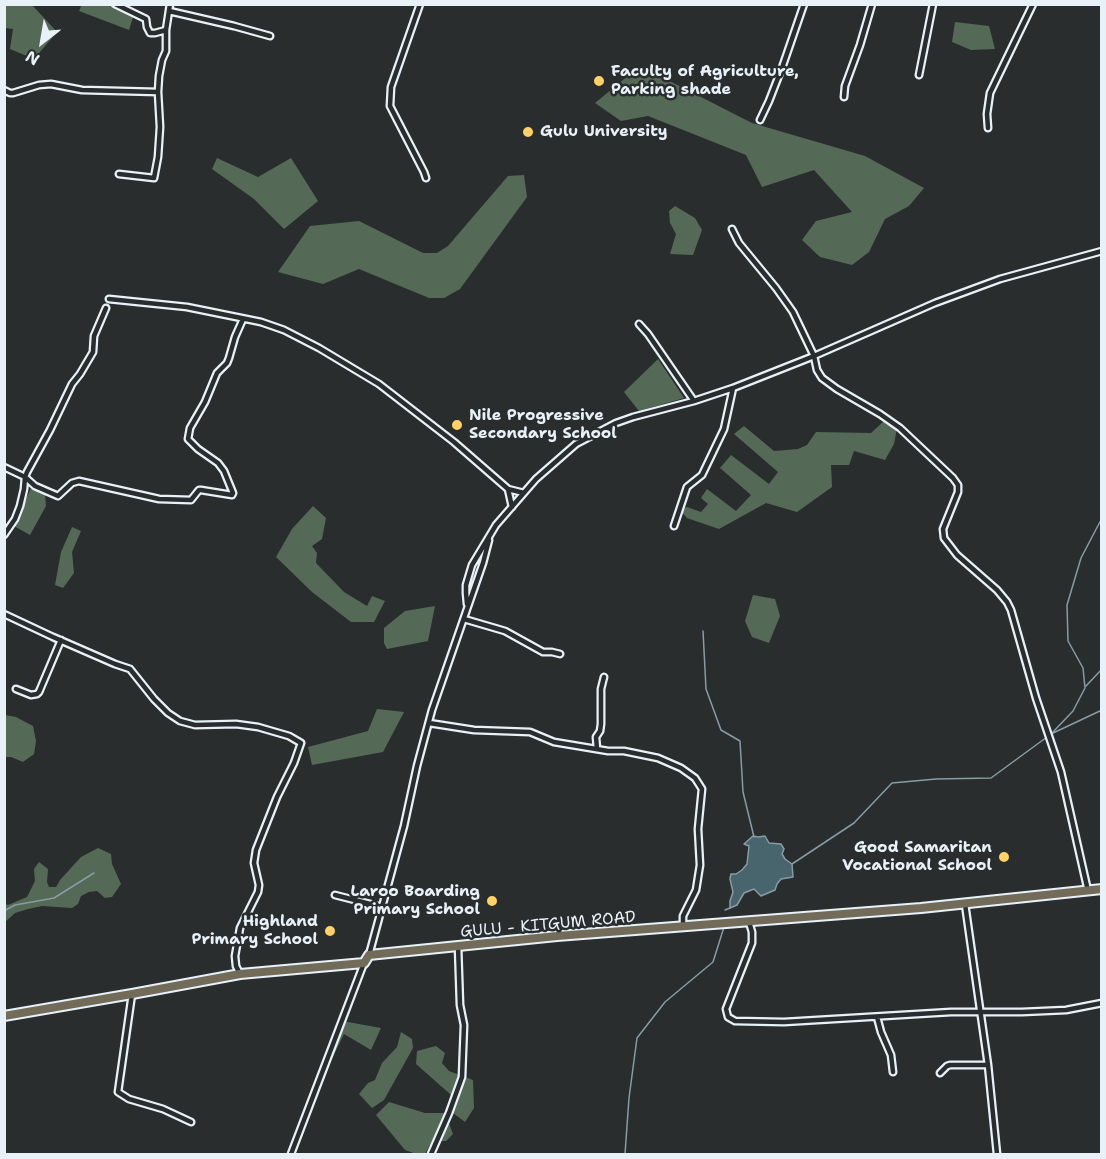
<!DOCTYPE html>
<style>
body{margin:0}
#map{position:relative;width:1106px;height:1159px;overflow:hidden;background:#2a2d2e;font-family:"Shantell Sans",sans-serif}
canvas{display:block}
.frame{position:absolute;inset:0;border:6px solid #e8f1f8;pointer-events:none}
.north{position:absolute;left:12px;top:12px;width:60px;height:60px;-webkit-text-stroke:4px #2a2d2e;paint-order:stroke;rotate:211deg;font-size:16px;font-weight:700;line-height:24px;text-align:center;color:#e8f1f8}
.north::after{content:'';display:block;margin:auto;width:21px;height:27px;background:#e8f1f8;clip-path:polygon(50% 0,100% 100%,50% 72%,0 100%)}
</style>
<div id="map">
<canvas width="1106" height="1159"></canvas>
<div class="frame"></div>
<div class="north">N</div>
</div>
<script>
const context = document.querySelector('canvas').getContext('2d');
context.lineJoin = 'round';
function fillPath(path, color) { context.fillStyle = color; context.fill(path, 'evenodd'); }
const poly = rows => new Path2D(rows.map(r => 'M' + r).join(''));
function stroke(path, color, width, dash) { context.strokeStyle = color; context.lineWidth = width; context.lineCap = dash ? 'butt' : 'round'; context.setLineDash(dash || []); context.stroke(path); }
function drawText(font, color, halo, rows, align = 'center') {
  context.font = font + ' "Shantell Sans",sans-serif'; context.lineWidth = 5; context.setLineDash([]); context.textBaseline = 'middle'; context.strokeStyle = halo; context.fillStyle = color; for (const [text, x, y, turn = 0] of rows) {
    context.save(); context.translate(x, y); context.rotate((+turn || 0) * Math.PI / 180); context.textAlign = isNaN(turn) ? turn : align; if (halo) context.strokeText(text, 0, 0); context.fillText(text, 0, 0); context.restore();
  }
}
fillPath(poly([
 [5,4,32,5,57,32,34,59,10,49,13,29,5,28],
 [82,4,120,5,135,11,129,30,79,11],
 [955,22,989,26,995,49,971,50,952,42],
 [640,66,752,123,865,156,924,188,909,206,885,219,869,252,852,265,820,257,802,240,816,221,852,212,814,170,762,187,746,155,648,116,621,121,595,103],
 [217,158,258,177,291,158,318,201,284,229,254,199,212,169],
 [524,175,527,197,460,289,444,298,429,298,359,269,323,284,278,272,310,226,359,221,423,253,437,253,448,246,508,176],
 [675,206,695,218,702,230,693,255,670,254,676,234,670,223,669,211],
 [658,359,684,398,639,411,624,392],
 [884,421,897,428,894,444,885,460,854,451,849,465,831,465,832,487,797,512,766,503,719,529,687,518,680,510,687,507,701,512,708,504,701,498,707,489,736,511,751,495,720,468,731,455,769,484,778,472,734,434,744,426,774,451,798,449,807,445,816,432,871,433],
 [31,488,45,495,46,506,30,535,14,526],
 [313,506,326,518,322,539,312,546,317,553,316,563,344,592,367,606,372,596,385,601,374,622,351,622,312,592,276,557,292,529],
 [72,527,81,531,72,552,74,573,63,588,55,585,61,552],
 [753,595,775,599,780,616,769,643,752,637,745,621],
 [435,606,428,641,387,649,384,643,384,628,405,611],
 [377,709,404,712,383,752,312,765,308,747,368,731],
 [5,715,16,717,33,726,36,741,34,754,23,762,11,757,5,757],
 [98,848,111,854,112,864,121,884,112,897,105,898,97,891,89,892,81,896,78,904,72,908,42,906,28,909,15,913,5,922,5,904,8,905,27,897,35,881,34,869,39,862,48,869,47,882,49,887,56,887,60,880,81,857],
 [342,1021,381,1028,371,1050,344,1034,330,1063,323,1058],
 [401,1032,412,1039,413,1048,384,1100,372,1108,359,1094,368,1083,375,1080,382,1063,397,1047],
 [436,1046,445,1053,442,1063,449,1071,473,1080,474,1108,465,1122,453,1113,455,1103,450,1094,416,1064,417,1051],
 [389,1102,425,1113,445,1113,453,1134,446,1141,432,1141,425,1154,416,1154,405,1150,376,1115]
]), '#546a57');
const water = poly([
 [753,836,758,837,765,836,769,843,781,844,784,849,782,854,785,859,792,864,793,877,781,879,777,884,775,890,761,896,754,889,744,893,737,905,730,908,730,901,733,892,730,879,731,874,736,874,742,870,747,864,749,846,744,844,753,836]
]);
fillPath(water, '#48646d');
stroke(water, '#889ca5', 1.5);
stroke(poly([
 [703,631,706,689,721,730,740,741,743,792,754,837],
 [1086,686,1102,669],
 [1053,732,1073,711,1085,688,1083,668,1068,641,1067,605,1081,558,1102,518],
 [1051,734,1102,710],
 [792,864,854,823,892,783,936,779,991,778,1047,737],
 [725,910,730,908],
 [4,911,15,905,54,898,94,873],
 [625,1154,629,1098,637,1038,665,1002,713,962,724,927]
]), '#889ca5', 1.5);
const street = poly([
 [115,4,146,19,147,27,150,33,155,33,166,30],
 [420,4,391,87,390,106,424,172,426,178],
 [169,11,234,26,270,36],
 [919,75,933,4],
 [4,90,10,93,13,93,39,85,51,84,82,90,158,92],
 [844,97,845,86,860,45,872,4],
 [760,120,769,101,783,65,804,4],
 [988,128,987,114,990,93,1033,4],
 [119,174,154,178,158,157,160,127,158,92,159,76,162,60,166,51,166,30,170,4],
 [732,229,739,243,776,288,793,312,814,356,817,370,822,378,837,389,880,414,900,428,953,478,958,485,958,492,943,529,944,538,957,555,997,590,1007,602,1011,610,1036,698,1061,772,1088,891],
 [109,299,187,307,261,322,284,330,319,348,379,384,454,442,508,489,524,493],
 [639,324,648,334,694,401],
 [4,467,25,477,35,486,58,496,72,483,79,481,159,499,191,500,199,490,201,490,232,495,233,493,224,471,218,463,198,449,188,439,190,428,205,402,217,373,227,363,229,358,235,337,243,319],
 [508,489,512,507],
 [674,526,687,487,702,475,724,429,733,388],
 [4,535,15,519,20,506,24,489,25,477,27,472,50,430,72,384,80,374,93,352,94,336,106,308],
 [467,604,466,593,466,585,472,565,496,525,536,479,576,444,616,423,633,417,694,401,733,388,814,356,935,303,1000,279,1102,251],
 [4,614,53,637,115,664,130,669,154,699,168,713,180,721,195,725,236,724,258,727,289,736,301,743,294,763,277,797,256,850,254,863,259,885,258,892,240,928,235,956,236,966,240,974],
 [464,619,505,631,543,652,552,652,560,654],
 [16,689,31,695,37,694,39,692,61,640],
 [429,723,474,730,530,732,554,742,608,751,624,751,658,758,681,768,695,778,702,789,698,829,700,865,696,890,683,916,683,926],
 [597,749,596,737,600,731,601,724,601,689,604,677],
 [335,895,382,907],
 [965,904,988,1065,997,1154],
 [749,922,752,932,752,943,726,1009,728,1017,735,1021,784,1022,951,1012,1022,1012,1066,1010,1102,1003],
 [369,955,404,826,417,766,432,710,483,563,489,540],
 [132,994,118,1092,129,1099,163,1109,191,1122],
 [877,1017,881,1032,891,1055,893,1072],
 [940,1073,947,1066,950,1065,988,1065],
 [291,1154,364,963],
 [431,1154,449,1113,462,1077,464,1025,460,1005,458,946]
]);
const primary = poly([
 [4,1016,132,994,240,974,364,963,369,955,557,936,921,908,1102,889]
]);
stroke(street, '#e8f1f8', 9);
stroke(primary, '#e8f1f8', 12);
stroke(street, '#2a2d2e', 4.5);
stroke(primary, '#726b5a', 8);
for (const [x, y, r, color] of [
 [599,81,6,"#ffd166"],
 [528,132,6,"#ffd166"],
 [457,425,6,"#ffd166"],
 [1004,857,6,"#ffd166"],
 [492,901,6,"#ffd166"],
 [330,931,6,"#ffd166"]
]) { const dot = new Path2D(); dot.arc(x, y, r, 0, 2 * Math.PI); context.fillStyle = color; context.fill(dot); stroke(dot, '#2a2d2e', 2); }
drawText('bold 16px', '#e8f1f8', '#2a2d2e', [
 ["Faculty of Agriculture,",611,72],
 ["Parking shade",611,90],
 ["Gulu University",540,132],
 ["Nile Progressive",469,416],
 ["Secondary School",469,434],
 ["Good Samaritan",992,848,"right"],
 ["Vocational School",992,866,"right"],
 ["Laroo Boarding",480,892,"right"],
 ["Primary School",480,910,"right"],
 ["Highland",318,922,"right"],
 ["Primary School",318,940,"right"]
], 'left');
drawText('16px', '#e8f1f8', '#2a2d2e', [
 ["GULU - KITGUM ROAD",548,925,-5]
]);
</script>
